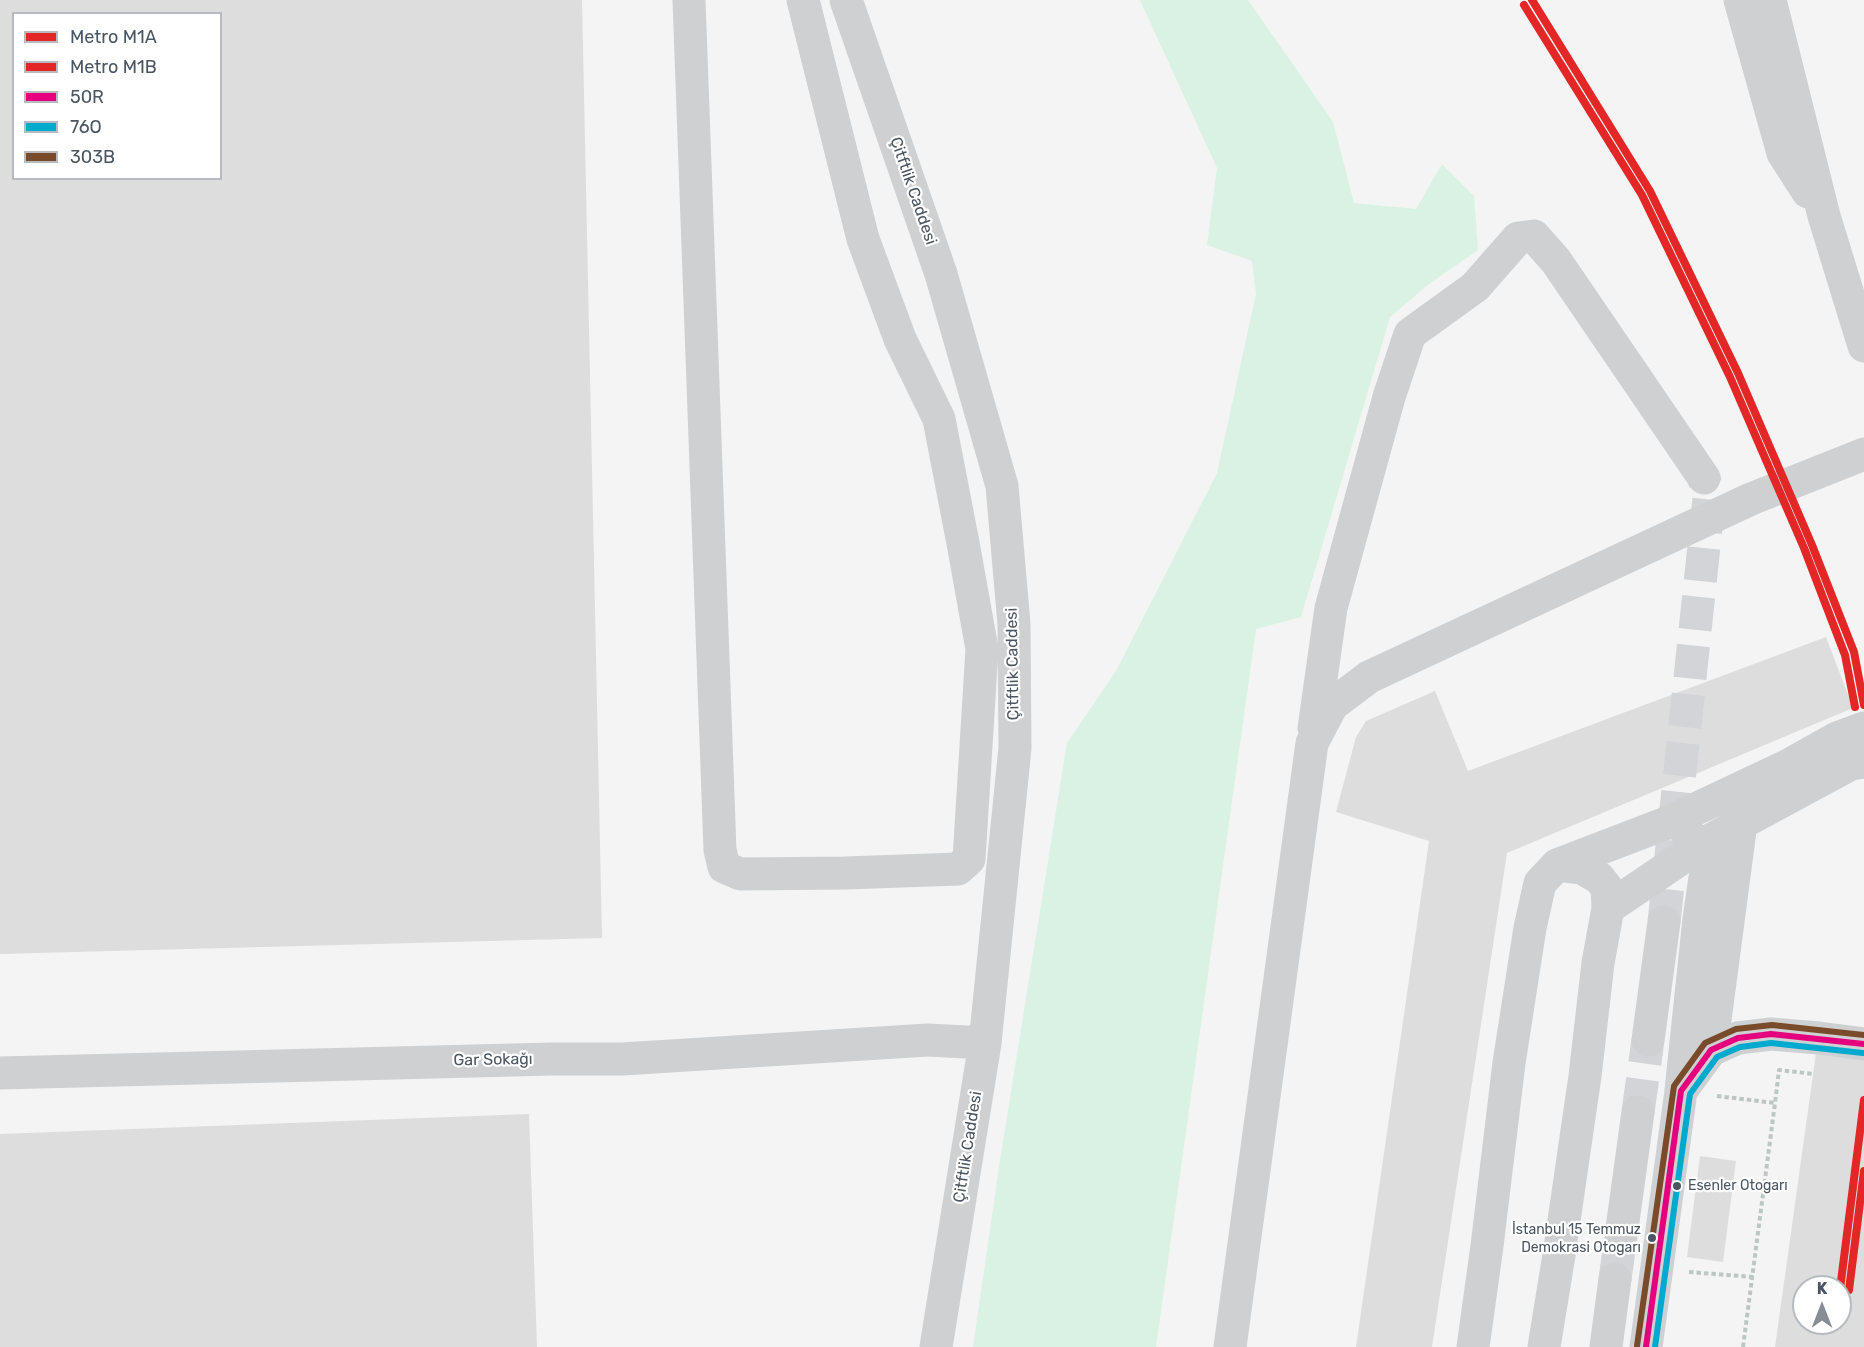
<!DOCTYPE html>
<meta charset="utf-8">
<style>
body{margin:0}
#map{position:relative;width:1864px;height:1347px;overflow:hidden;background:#f4f4f4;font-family:Rubik,sans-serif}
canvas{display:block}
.legend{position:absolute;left:12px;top:12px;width:210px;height:168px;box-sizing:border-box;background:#fff;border:2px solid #b7bbc0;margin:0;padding:8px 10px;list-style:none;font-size:18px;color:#4a5661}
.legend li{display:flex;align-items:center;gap:12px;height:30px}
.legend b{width:30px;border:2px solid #b7bbc0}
.north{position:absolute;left:1792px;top:1275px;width:60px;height:60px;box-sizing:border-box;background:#fff;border:2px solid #b7bbc0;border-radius:50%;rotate:0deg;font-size:16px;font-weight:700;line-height:24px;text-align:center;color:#4a5661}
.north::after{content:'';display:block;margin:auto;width:21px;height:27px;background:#868d94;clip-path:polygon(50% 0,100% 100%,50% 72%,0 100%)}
</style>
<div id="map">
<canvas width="1864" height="1347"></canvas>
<ul class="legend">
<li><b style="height:8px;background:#e32726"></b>Metro M1A</li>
<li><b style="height:8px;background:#e32726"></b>Metro M1B</li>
<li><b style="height:8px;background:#e5007d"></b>50R</li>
<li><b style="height:8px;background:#00a9ce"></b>76O</li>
<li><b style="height:8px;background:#7a4b2a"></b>303B</li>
</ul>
<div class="north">K</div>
</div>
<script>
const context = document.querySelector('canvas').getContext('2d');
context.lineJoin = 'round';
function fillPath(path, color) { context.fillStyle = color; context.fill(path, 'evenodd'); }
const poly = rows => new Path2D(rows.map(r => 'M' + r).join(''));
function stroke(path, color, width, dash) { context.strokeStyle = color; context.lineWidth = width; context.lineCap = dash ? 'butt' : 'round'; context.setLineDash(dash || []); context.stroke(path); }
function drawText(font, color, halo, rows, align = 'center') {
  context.font = font + ' Rubik,sans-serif'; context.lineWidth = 4.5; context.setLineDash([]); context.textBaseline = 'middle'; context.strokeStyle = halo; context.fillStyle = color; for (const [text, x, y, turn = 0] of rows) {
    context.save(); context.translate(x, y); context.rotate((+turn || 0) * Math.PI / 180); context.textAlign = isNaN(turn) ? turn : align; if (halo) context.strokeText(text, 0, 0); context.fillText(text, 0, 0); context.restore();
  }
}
fillPath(poly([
 [1140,0,1248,0,1333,122,1354,203,1416,209,1442,164,1474,196,1478,250,1429,284,1390,317,1301,617,1256,629,1156,1347,973,1347,1000,1160,1067,743,1116,671,1217,473,1256,294,1252,261,1207,245,1217,168]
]), '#d9f2e3');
fillPath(poly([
 [0,0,582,0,602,938,0,954],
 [14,14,220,14,220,178,14,178],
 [1826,637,1853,708,1507,853,1432,1347,1356,1347,1429,841,1336,812,1356,737,1366,721,1435,691,1468,771],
 [1817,1046,1864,1053,1864,1347,1775,1347],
 [1804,1287,1840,1287,1840,1323,1804,1323],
 [529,1114,537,1347,0,1347,0,1134],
 [1700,1156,1736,1161,1723,1262,1687,1257]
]), '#ddddde');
stroke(poly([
 [1664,922,1709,499,1704,478],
 [1638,1112,1648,1040],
 [1615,1279,1621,1236]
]), '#d2d4d7', 33, [33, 16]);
stroke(poly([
 [1717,1096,1775,1103,1779,1070,1814,1074],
 [1689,1272,1753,1277],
 [1743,1347,1775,1103]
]), '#bcc7c4', 4, [4.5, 3]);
stroke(poly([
 [689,0,720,850,724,867,740,874,845,873,958,869,969,859,982,649,963,543,939,419,900,339,863,239,803,0],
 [846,0,941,274,1002,486,1014,624,1015,748,985,1043,936,1347],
 [1740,0,1783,153,1808,192],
 [1770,0,1824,216,1864,346],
 [1314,728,1331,608,1389,397,1410,334,1475,287,1518,238,1534,236,1556,261,1704,478],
 [1557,865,1582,868,1599,878,1607,888,1608,908],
 [1648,1040,1664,922],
 [1711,1050,1741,823],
 [0,1073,552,1059,622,1059,928,1040,985,1043],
 [1681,1090,1699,919,1706,871,1704,854,1701,845,1686,832],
 [1621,1236,1638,1112],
 [1230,1347,1312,743,1332,705,1369,677,1751,499,1864,454],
 [1473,1347,1487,1246,1509,1063,1530,928,1540,883,1557,865,1664,824,1789,765,1837,738,1864,728],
 [1544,1347,1559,1255,1585,1076,1598,963,1608,908,1701,845,1851,764,1864,762],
 [1606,1347,1615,1279],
 [1646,1347,1681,1091,1711,1050,1738,1038,1771,1034,1819,1038,1864,1044]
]), '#ced0d2', 33);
stroke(poly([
 [1646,1347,1681,1091,1711,1050,1738,1038,1771,1034,1864,1044]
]), '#e5007d', 6);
stroke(poly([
 [1655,1347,1690,1094,1717,1057,1740,1047,1771,1043,1863,1053]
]), '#00a9ce', 6);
stroke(poly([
 [1637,1346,1674,1086,1705,1043,1736,1029,1772,1025,1864,1035]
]), '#7a4b2a', 6);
stroke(poly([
 [1532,0,1650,191,1738,373,1812,545,1854,652,1864,705],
 [1840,1289,1864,1100]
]), '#e32726', 8);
stroke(poly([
 [1524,5,1642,195,1730,377,1804,548,1845,655,1855,707],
 [1849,1290,1864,1171]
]), '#e32726', 8);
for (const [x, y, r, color] of [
 [1677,1186,5,"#4a5661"],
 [1652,1238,5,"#4a5661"]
]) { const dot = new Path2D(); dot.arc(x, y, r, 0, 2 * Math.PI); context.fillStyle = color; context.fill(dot); stroke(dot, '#fff', 2); }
drawText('14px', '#4a5661', '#fff', [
 ["Esenler Otogarı",1688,1186],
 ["İstanbul 15 Temmuz",1641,1230,"right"],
 ["Demokrasi Otogarı",1641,1248,"right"]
], 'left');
drawText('16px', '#4a5661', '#fff', [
 ["Çitftlik Caddesi",913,191,71],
 ["Çitftlik Caddesi",1013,664,-91],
 ["Gar Sokağı",493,1060,-1],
 ["Çitftlik Caddesi",968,1147,-81]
]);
</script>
